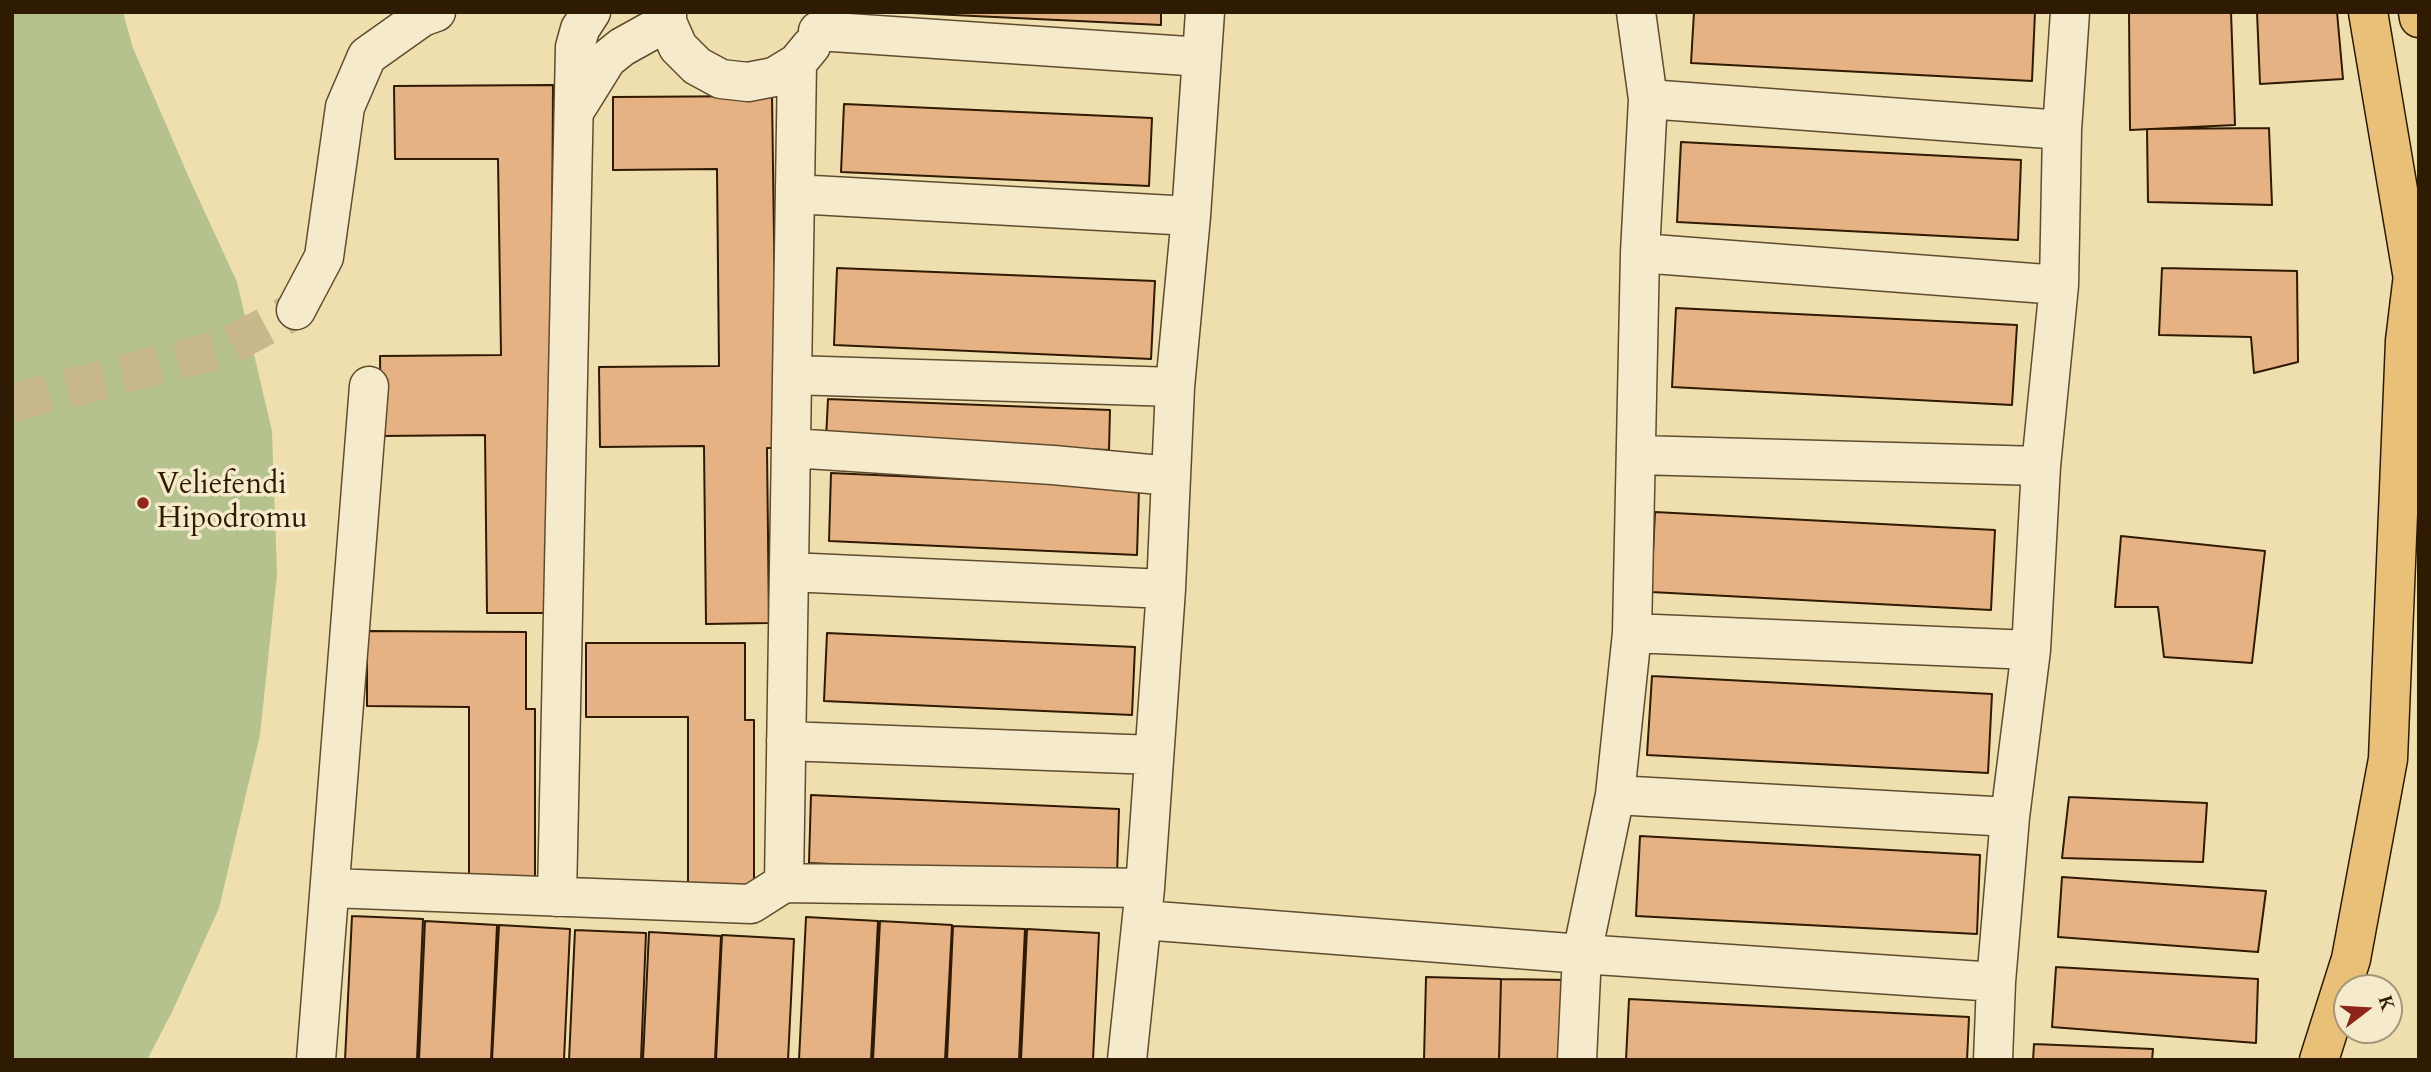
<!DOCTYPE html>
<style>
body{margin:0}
#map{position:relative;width:2431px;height:1072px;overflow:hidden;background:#efdfaf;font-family:Cardo,serif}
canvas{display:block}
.frame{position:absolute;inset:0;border:14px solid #2f1a02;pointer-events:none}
.north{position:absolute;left:2333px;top:974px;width:70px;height:70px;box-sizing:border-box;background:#f5eacb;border:2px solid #a6977b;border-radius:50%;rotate:73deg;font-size:19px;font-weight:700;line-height:28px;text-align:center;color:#2f1a02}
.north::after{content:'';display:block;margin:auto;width:24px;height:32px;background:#8f2418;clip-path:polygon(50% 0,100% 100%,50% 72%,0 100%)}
</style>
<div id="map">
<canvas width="2431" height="1072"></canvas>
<div class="frame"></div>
<div class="north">K</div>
</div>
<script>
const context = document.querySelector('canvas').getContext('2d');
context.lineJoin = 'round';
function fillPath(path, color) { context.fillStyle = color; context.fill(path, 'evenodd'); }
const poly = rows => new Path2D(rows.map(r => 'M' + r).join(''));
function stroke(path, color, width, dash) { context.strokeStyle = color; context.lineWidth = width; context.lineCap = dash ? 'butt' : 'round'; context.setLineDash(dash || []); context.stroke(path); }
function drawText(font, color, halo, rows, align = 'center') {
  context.font = font + ' Cardo,serif'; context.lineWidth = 7; context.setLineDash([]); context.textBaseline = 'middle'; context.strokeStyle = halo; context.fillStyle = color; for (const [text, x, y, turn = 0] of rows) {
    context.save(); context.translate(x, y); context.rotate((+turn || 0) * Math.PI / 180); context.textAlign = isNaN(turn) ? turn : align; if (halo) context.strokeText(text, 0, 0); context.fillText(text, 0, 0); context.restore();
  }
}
fillPath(poly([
 [12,12,123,12,133,48,190,180,237,282,272,431,277,574,260,735,219,908,173,1010,147,1060,12,1060]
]), '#b6c28d');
const building = poly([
 [891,12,1161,12,1161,25,891,12],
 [1694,12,2035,12,2032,81,1691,63,1694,12],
 [2129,12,2231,12,2235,125,2130,130,2129,12],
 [2257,12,2337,12,2343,79,2260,84,2257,12],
 [553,85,550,613,487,613,485,435,381,436,380,356,501,355,498,159,395,159,394,86,553,85],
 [772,96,777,448,767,448,769,623,706,624,704,446,600,447,599,367,719,366,717,169,613,170,613,97,772,96],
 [844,104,1152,118,1149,186,841,172,844,104],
 [2269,128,2272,205,2148,202,2147,129,2269,128],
 [1681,142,2021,160,2018,240,1677,222,1681,142],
 [837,268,1155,281,1151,359,834,345,837,268],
 [2162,268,2297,271,2298,362,2254,373,2251,337,2159,335,2162,268],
 [1676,308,2017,325,2012,405,1672,387,1676,308],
 [828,399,1110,410,1109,450,826,439,828,399],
 [831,473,1139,487,1137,555,829,541,831,473],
 [1655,512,1995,530,1991,610,1651,592,1655,512],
 [2121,536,2265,551,2252,663,2164,657,2158,607,2115,607,2121,536],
 [367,631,526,632,526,709,535,709,535,881,469,881,469,707,367,706,367,631],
 [827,633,1135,647,1132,715,824,701,827,633],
 [586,643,745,643,745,720,754,720,754,892,688,892,688,717,586,717,586,643],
 [1652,676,1992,694,1988,773,1647,755,1652,676],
 [811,795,1119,809,1117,877,809,863,811,795],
 [2069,797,2207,803,2203,862,2062,858,2069,797],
 [1640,836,1980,855,1977,934,1636,916,1640,836],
 [2062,877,2266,891,2258,952,2058,937,2062,877],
 [352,916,423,919,417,1060,345,1060,352,916],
 [806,917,878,921,871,1060,799,1060,806,917],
 [425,921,497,925,491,1060,419,1060,425,921],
 [880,921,952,925,945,1060,873,1060,880,921],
 [499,925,570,929,564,1060,492,1060,499,925],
 [953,926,1025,929,1019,1060,947,1060,953,926],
 [1027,929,1099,933,1093,1060,1021,1060,1027,929],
 [575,930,646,933,641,1060,569,1060,575,930],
 [649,932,721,936,715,1060,643,1060,649,932],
 [722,935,794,939,788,1060,716,1060,722,935],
 [2056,967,2258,979,2256,1043,2052,1027,2056,967],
 [1426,977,1501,979,1499,1060,1424,1060,1426,977],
 [1501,979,1570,980,1569,1060,1499,1060,1501,979],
 [1629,999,1969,1017,1967,1060,1626,1060,1629,999],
 [2034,1044,2153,1049,2152,1060,2033,1060,2034,1044]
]);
fillPath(building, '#e6b284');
stroke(building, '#2f1a02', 2);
stroke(poly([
 [12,403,225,348,296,310]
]), '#c9b88c', 38, [38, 19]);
const minor = poly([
 [667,12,667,22,678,47,697,66,721,79,748,82,774,77,797,63,811,46],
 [818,31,1202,57],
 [1648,99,2062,130],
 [574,112,607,59,622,47,667,22],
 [795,194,1191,216],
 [1640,253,2059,285],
 [296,310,324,257,345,107,367,56,422,17,436,12],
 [792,375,1175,387],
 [791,448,1053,465,1171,476],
 [1637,455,2041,466],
 [789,572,1166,589],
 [1632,633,2031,650],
 [786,741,1154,755],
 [1615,795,2010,817],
 [784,883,1145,888],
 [331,888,751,904,784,883,797,63],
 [557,897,575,47,580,29,591,12],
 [1143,920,1582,954,1996,982],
 [316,1060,369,386],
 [1127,1060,1145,888,1166,589,1175,387,1191,216,1205,12],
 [1577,1060,1582,954,1615,795,1632,633,1640,253,1648,99,1636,12],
 [1993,1060,1996,982,2010,817,2031,650,2041,466,2059,285,2062,130,2070,12]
]);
const major = poly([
 [2368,12,2412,273],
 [2418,12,2419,18],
 [2319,1060,2351,959,2388,759,2405,341,2413,275,2419,243]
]);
stroke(minor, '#5f4b2d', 41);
stroke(major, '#2f1a02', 41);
stroke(minor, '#f5eacb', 38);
stroke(major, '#e8c078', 38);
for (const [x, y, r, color] of [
 [143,503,7,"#8f2418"]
]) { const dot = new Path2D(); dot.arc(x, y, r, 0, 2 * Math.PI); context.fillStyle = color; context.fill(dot); stroke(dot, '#f5eacb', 2.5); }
drawText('30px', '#2f1a02', '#f5eacb', [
 ["Veliefendi",157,486],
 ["Hipodromu",157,520]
], 'left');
</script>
